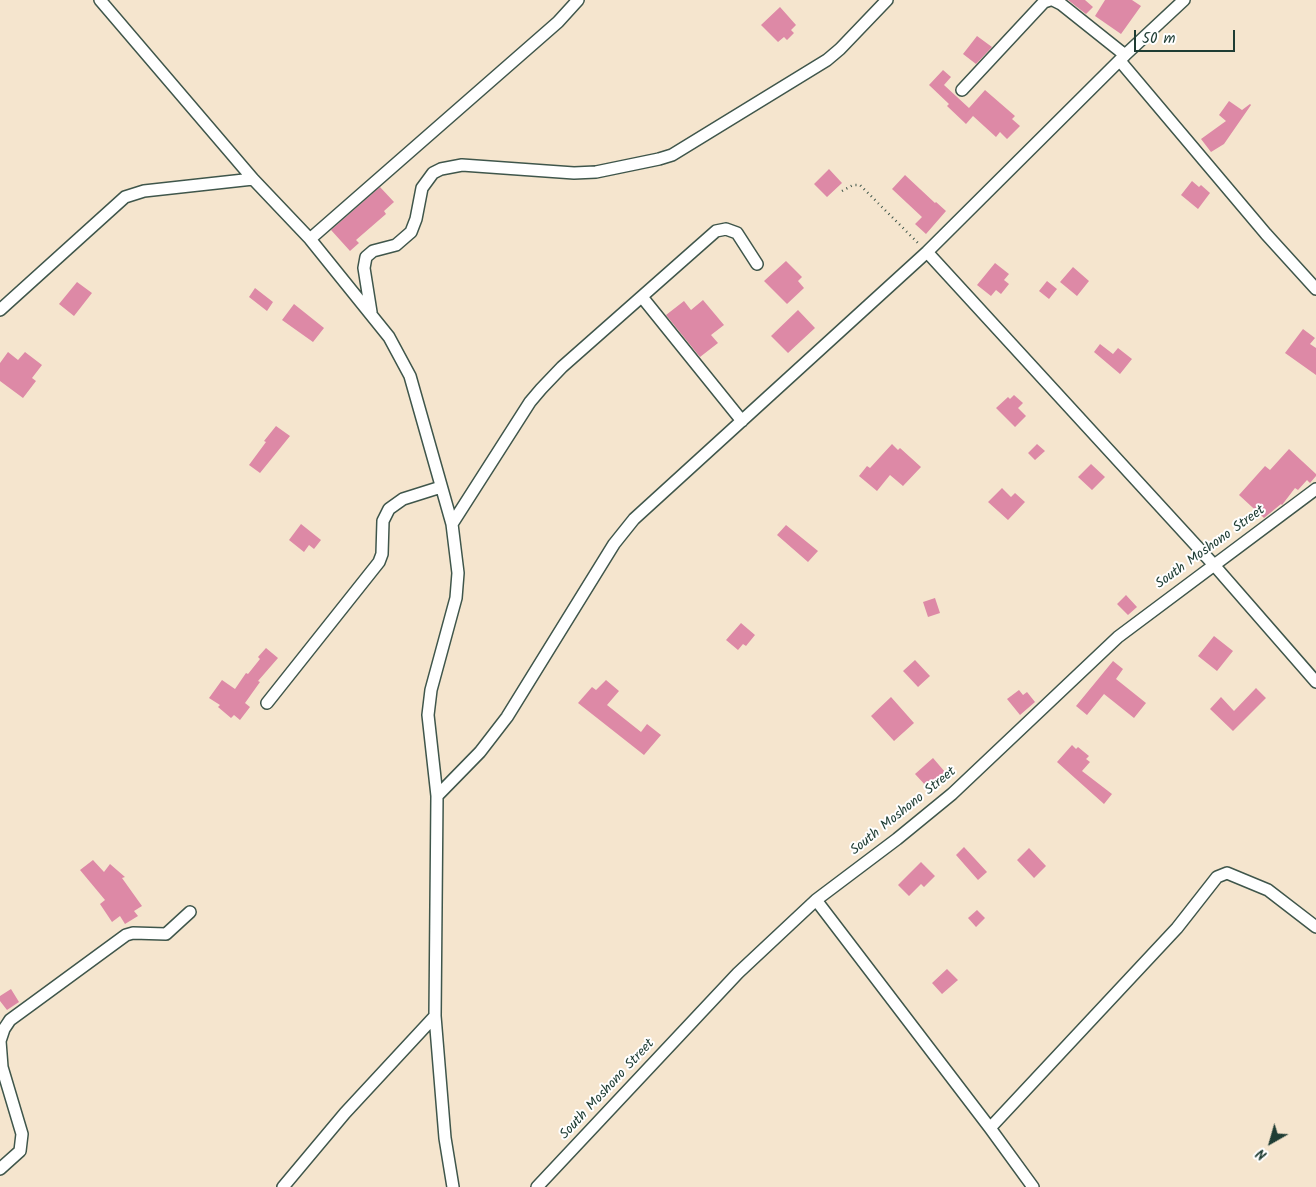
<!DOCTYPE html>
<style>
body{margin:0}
#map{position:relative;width:1316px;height:1187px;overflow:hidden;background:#f5e5ce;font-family:Kalam,sans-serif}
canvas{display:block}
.north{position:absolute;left:1246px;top:1117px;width:50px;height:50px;-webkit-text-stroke:4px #fff;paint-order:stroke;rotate:218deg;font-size:14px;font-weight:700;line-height:20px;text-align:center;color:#1f3d34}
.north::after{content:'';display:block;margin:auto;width:18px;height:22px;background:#1f3d34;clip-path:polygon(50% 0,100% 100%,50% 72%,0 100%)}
.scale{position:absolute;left:1134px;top:30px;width:101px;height:22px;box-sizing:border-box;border:2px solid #1f3d34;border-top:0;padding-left:6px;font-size:15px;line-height:18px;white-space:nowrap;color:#1f3d34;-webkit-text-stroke:4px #fff;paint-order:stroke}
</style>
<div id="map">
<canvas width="1316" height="1187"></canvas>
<div class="north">N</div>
<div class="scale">50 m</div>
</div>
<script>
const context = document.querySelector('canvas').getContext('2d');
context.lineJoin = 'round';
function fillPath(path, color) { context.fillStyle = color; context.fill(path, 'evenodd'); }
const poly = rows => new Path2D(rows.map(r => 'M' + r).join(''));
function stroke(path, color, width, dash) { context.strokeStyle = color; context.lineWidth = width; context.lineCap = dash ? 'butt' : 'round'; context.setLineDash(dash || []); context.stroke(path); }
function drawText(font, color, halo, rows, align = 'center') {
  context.font = font + ' Kalam,sans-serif'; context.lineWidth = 4; context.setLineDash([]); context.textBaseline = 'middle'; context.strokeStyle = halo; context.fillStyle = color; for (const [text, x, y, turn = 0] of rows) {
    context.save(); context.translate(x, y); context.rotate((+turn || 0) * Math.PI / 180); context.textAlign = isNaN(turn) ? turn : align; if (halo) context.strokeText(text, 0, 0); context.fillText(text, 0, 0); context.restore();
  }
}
fillPath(poly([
 [1068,0,1085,0,1093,7,1086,14],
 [1105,0,1132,0,1141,6,1121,34,1095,16],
 [780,7,796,25,791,30,794,33,787,40,784,37,778,42,761,25],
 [977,36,992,47,976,64,963,54],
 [943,70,951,77,944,85,969,108,985,90,1015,116,1012,119,1020,126,1007,139,1000,132,996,137,973,116,966,124,947,106,949,104,929,85],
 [1229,101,1242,110,1250,104,1251,105,1224,144,1211,152,1201,139,1226,121,1219,115],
 [829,169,842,183,827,197,814,184],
 [905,175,935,203,936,202,946,211,926,234,915,224,922,217,892,189],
 [1192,181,1199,187,1201,185,1210,193,1198,209,1181,195],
 [380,187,394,202,384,211,386,214,356,240,359,243,350,251,331,230],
 [786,261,802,277,798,281,804,288,787,304,764,281],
 [995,263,1009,274,1004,280,1009,284,1001,294,996,290,991,296,977,285],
 [1073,267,1089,281,1077,296,1060,282],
 [1047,281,1057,289,1049,299,1039,291],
 [77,282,92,293,74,316,59,304],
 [255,288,273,302,267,311,249,297],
 [703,300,724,325,711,335,718,343,700,357,666,315,684,301,691,310],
 [294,304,324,328,313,342,282,320],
 [798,310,815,328,788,353,771,336],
 [1303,329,1315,338,1310,344,1316,348,1316,375,1285,353],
 [1100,344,1113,354,1118,348,1132,359,1120,374,1094,352],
 [8,352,18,360,25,352,42,365,32,378,36,381,23,398,0,381,0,363],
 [1014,395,1023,403,1018,408,1026,416,1015,427,996,408,1008,397,1010,399],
 [276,426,290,436,260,473,249,465,266,442,264,441],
 [892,444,898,450,900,448,921,467,903,486,890,475,877,491,859,476,867,466,870,468],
 [1037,444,1045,451,1035,460,1028,453],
 [1289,449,1316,474,1316,476,1310,483,1307,480,1298,490,1295,488,1282,505,1281,504,1264,518,1239,495,1265,466,1270,470],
 [1091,464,1105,477,1092,490,1078,477],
 [1002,488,1011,497,1015,493,1025,502,1008,520,988,502],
 [301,524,321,540,314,549,309,545,304,552,289,540],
 [786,525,818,551,808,562,777,535],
 [1126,595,1137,607,1128,615,1117,604],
 [935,598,940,613,928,617,923,602],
 [741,623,755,635,746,646,743,644,738,650,726,640],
 [1214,636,1233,651,1217,671,1198,656],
 [266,648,278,658,258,681,260,682,245,703,250,707,240,720,234,715,231,718,218,707,220,705,209,698,222,680,235,689,246,673,248,674,260,659,258,657],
 [915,660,930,676,918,687,903,671],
 [1113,661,1123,669,1116,679,1146,703,1134,718,1104,694,1087,715,1076,706],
 [606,680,619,691,607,705,641,732,647,724,661,735,644,755,578,703,592,687,596,690],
 [1256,688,1266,698,1233,731,1210,709,1221,697,1234,711],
 [1019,690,1023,695,1027,692,1035,702,1020,715,1007,699],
 [891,697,914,723,894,741,871,716],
 [1072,745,1076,749,1078,747,1089,756,1086,759,1090,762,1082,771,1112,794,1104,804,1057,762],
 [933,758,945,772,927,787,915,774],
 [964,847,987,872,978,880,956,855],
 [1029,848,1046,866,1034,878,1017,860],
 [93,860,104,872,110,864,125,877,122,878,142,906,134,911,138,916,125,924,120,916,112,922,100,904,105,900,80,870],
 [921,862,935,876,924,887,921,884,909,896,898,885],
 [977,910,985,918,976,927,968,918],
 [947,969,958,980,942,994,932,983],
 [11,989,19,1002,7,1010,0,1001,0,996]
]), '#dd89a6');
const street = poly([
 [100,0,253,179,310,239,389,337,410,376,452,524,458,573,456,598,431,690,428,715,437,796,435,1016,445,1138,453,1187],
 [1053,0,1061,4,1125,55],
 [1120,61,1266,234,1316,289],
 [962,90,1044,2,1050,0],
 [310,239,558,22,578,0],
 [927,252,1214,565,1316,682],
 [642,297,742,421],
 [0,310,125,197,144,191,253,179],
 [371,312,364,268,366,257,373,251,396,245,411,232,416,219,422,188,433,173,441,169,462,165,574,173,596,172,659,159,672,155,827,60,840,49,887,0],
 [452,524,530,402,541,389,562,367,716,231,726,229,737,233,757,264],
 [267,703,379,562,382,554,383,521,389,509,403,499,441,487],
 [437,796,480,752,507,717,614,544,634,519,927,252,1125,55,1184,0],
 [816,900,990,1128,1033,1187],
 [990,1128,1177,928,1217,877,1227,873,1268,890,1316,927],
 [0,1169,20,1151,22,1134,2,1067,0,1041,4,1029,10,1020,36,1001,126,935,133,933,166,934,190,912],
 [283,1187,345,1113,435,1016],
 [537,1187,738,973,816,900,897,839,952,794,1118,637,1316,489]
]);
stroke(street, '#3f564b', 14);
stroke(poly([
 [842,191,853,185,860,185,919,244]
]), '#3f564b', 2.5, [1, 4]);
stroke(street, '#fff', 11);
drawText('14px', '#1f3d34', '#fff', [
 ["South Moshono Street",1211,548,-36],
 ["South Moshono Street",904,812,-39],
 ["South Moshono Street",608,1090,-47]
]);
</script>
